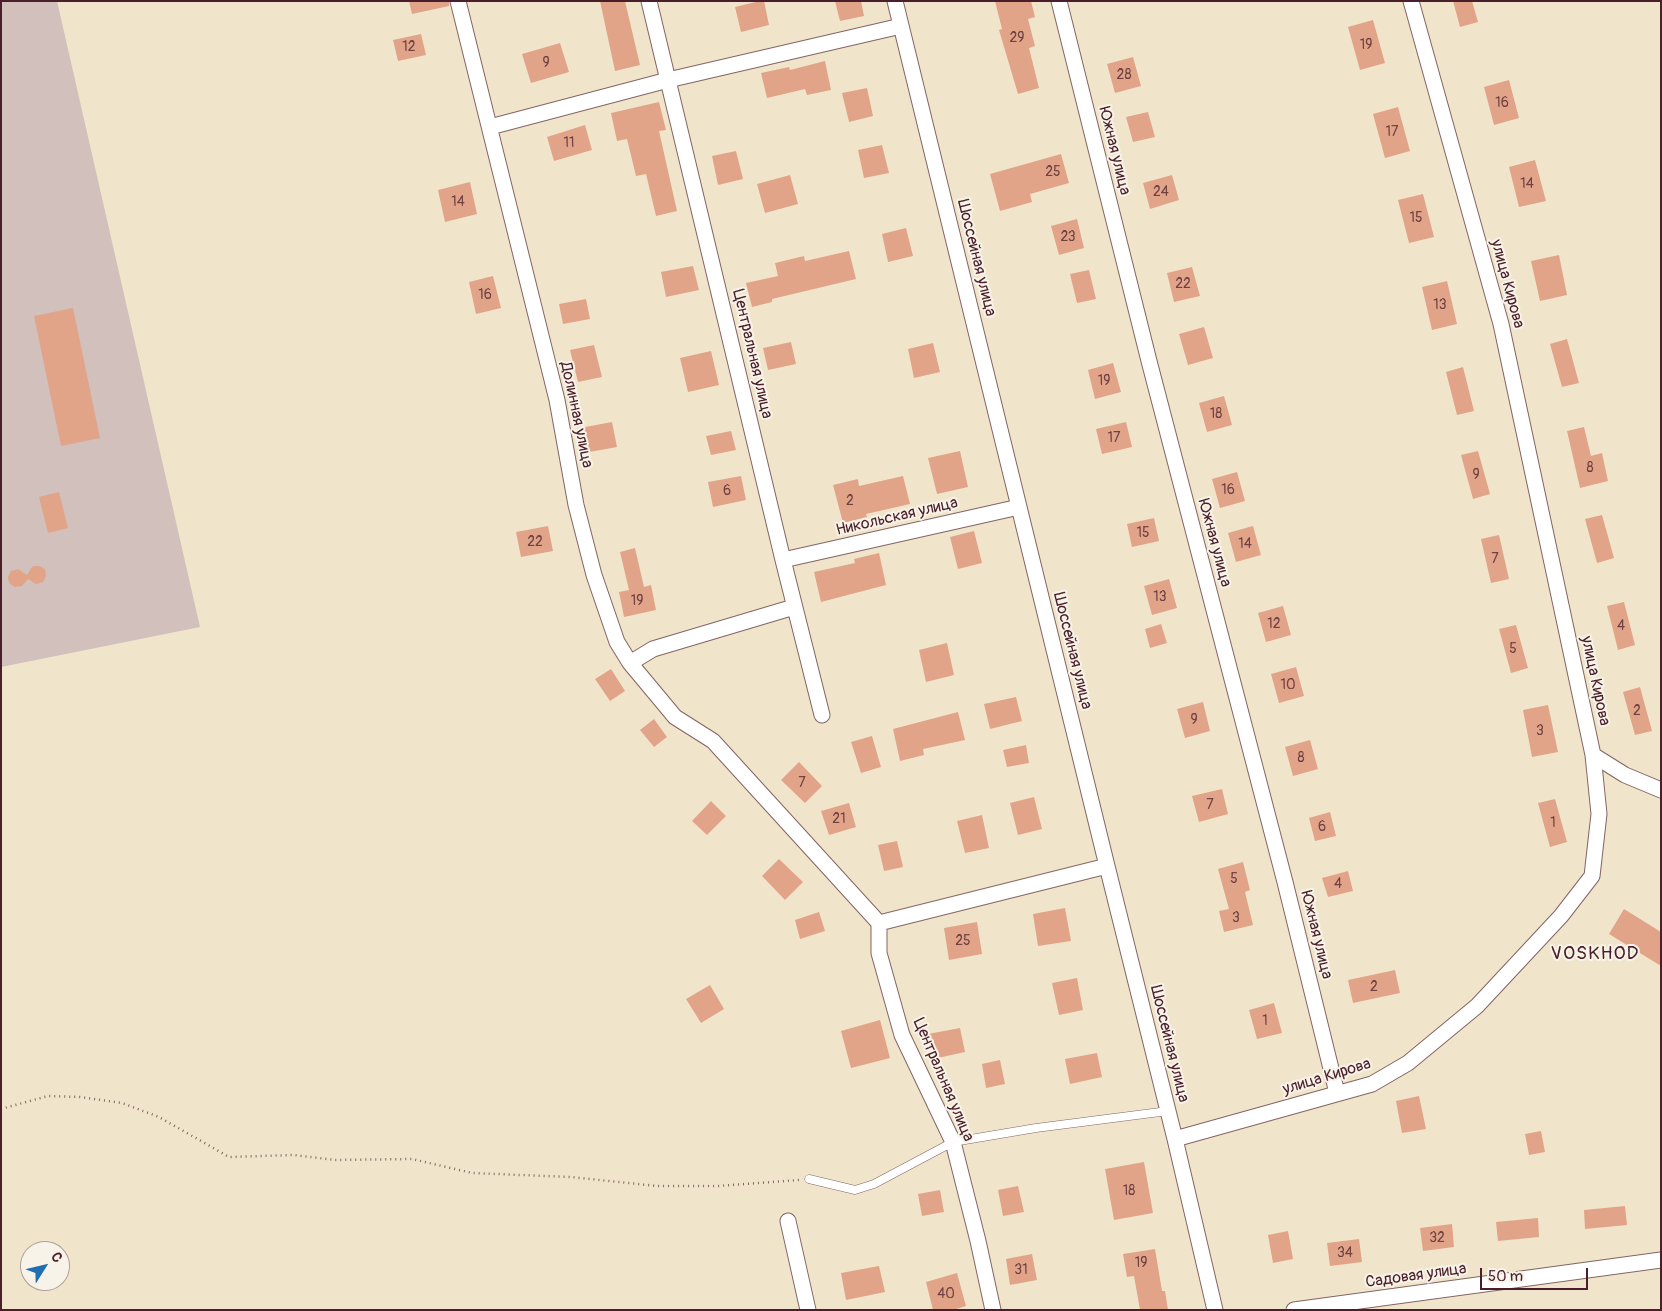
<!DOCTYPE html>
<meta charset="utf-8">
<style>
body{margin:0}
#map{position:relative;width:1662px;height:1311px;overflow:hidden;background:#f0e5cb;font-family:Pangolin,sans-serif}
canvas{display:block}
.frame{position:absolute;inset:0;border:2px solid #4a1f2b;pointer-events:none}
.north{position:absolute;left:20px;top:1241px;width:50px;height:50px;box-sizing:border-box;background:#f7f3e8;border:1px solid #b29e9c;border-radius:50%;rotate:54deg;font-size:14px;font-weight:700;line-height:20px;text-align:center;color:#4a1f2b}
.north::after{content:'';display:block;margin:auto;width:18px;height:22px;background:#1f6fb2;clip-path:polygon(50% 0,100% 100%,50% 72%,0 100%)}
.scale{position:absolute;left:1480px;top:1268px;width:108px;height:22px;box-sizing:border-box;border:2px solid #4a1f2b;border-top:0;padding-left:6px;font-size:15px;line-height:18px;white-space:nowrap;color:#4a1f2b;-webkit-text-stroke:4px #f7f3e8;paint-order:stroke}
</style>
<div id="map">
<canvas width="1662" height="1311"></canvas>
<div class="frame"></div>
<div class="north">С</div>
<div class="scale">50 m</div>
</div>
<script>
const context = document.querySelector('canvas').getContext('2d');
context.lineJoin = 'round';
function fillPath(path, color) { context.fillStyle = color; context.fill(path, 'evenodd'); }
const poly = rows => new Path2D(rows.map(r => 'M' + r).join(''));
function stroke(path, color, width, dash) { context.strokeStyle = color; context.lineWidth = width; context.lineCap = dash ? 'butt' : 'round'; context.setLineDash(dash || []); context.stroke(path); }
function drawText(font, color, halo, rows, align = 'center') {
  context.font = font + ' Pangolin,sans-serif'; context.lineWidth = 4; context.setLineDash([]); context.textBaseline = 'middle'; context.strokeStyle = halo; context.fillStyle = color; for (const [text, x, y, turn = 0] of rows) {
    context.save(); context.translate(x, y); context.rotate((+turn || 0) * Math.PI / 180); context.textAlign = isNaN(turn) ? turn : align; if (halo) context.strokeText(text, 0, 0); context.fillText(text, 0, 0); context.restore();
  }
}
fillPath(poly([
 [1,1,57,1,200,627,1,667]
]), '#d1c0bc');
fillPath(poly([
 [409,1,449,1,449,6,412,14],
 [600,1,625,1,640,65,615,71],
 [760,1,764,1,769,25,741,32,735,7],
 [835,1,861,1,864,16,840,21],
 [995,1,1031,1,1035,17,1028,19,1035,46,1029,48,1039,88,1018,94,999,30,1002,29],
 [1453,1,1472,1,1478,22,1460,27],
 [1373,20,1385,63,1360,70,1348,27],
 [421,34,426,55,398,61,393,40],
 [560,43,569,72,531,83,522,54],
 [1133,57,1141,86,1115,93,1107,64],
 [825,61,831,90,807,95,805,89,767,98,761,73,789,67,790,70],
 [1509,80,1519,118,1494,125,1484,87],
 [867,88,873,116,849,122,842,93],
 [659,102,666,130,659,131,677,211,656,216,646,174,636,176,627,139,617,141,611,113],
 [1398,107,1410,151,1385,158,1373,114],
 [1148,112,1155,137,1133,142,1126,117],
 [585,125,592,150,554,161,547,137],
 [882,145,889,173,864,178,858,150],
 [736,151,743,179,718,185,712,156],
 [1061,154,1069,183,1030,194,1032,202,1000,211,990,174],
 [1535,160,1546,201,1519,207,1509,167],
 [790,175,798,204,765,213,757,184],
 [1172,175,1179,200,1150,209,1143,183],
 [470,182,477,214,445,222,438,190],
 [1423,194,1434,237,1409,243,1398,200],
 [1077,219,1084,248,1059,255,1051,226],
 [906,228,913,256,888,262,882,234],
 [849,251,856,279,772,299,772,302,752,307,746,283,778,276,775,263,804,256,805,261],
 [1559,255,1567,295,1540,301,1531,261],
 [693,266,699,290,666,297,661,272],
 [1192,267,1200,296,1174,302,1167,273],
 [1089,270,1096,299,1077,303,1070,274],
 [493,276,501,308,476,314,469,282],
 [1447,281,1457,324,1432,330,1422,287],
 [586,299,590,319,563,324,559,304],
 [73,308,100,438,61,446,34,316],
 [1204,327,1213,358,1188,365,1179,334],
 [1567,339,1579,383,1562,387,1550,344],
 [791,342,796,364,768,370,763,348],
 [933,343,940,372,914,378,908,349],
 [594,345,602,377,578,382,570,350],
 [711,351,719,385,688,392,680,358],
 [1113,363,1121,392,1095,399,1088,370],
 [1463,367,1474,411,1457,415,1446,372],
 [1224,396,1232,425,1207,432,1199,403],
 [612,422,617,447,584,453,580,428],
 [1126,422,1132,447,1102,454,1096,429],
 [1584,427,1591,456,1602,453,1608,481,1580,488,1567,431],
 [731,431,736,450,711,455,706,436],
 [960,451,968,487,937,494,928,458],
 [1478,451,1490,494,1473,499,1461,455],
 [1237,472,1245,501,1220,508,1212,479],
 [741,476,746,500,713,507,708,482],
 [903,476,910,504,866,514,867,517,843,523,833,485,858,479,859,486],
 [59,492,68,528,48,533,39,497],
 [1602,515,1614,558,1597,563,1585,519],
 [1154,518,1159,541,1132,547,1127,524],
 [548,526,553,551,521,557,516,532],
 [1253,526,1261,555,1236,562,1228,533],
 [974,531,982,563,958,569,950,537],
 [1499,535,1509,579,1491,583,1481,539],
 [635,548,644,587,651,585,656,610,624,617,619,592,629,590,620,552],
 [879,553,886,585,821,602,814,572,855,563,854,559],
 [34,566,39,566,45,569,46,576,43,582,36,584,28,579,22,586,15,587,9,583,8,577,11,571,18,569,27,575,32,567],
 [1169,579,1177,608,1152,615,1144,586],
 [1624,602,1635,645,1618,650,1607,606],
 [1283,606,1291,635,1266,642,1258,613],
 [1161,624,1167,643,1150,648,1145,629],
 [1516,625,1528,668,1511,673,1499,629],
 [947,643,954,675,926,682,919,650],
 [1296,667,1304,696,1279,703,1271,674],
 [611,669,625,691,610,701,595,679],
 [1640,687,1652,731,1635,735,1623,692],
 [1016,697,1022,721,990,729,984,704],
 [1203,702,1210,731,1185,738,1177,709],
 [1548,705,1558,752,1532,757,1523,710],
 [958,712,965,740,923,749,924,755,900,761,893,729],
 [654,719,667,737,654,747,640,730],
 [872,736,881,767,861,773,851,742],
 [1310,740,1318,769,1293,776,1285,747],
 [1026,745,1029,763,1007,767,1003,750],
 [799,762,822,786,805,803,781,780],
 [1222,789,1228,814,1199,822,1192,796],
 [1034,797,1042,829,1018,835,1010,803],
 [1555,799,1567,842,1550,847,1538,803],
 [711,801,726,816,707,835,692,821],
 [849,803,856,827,829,835,821,811],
 [1330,812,1336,836,1315,841,1309,818],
 [982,815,989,848,965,853,957,821],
 [897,841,903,867,884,871,878,845],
 [779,859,803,882,785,900,762,876],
 [1243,862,1250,890,1245,892,1253,925,1224,932,1219,911,1229,909,1218,869],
 [1348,871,1353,891,1328,897,1322,878],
 [1065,908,1071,941,1038,946,1033,914],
 [1624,909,1661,932,1661,966,1609,934],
 [819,912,825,931,800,939,795,920],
 [977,922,982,954,949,960,944,928],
 [1395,970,1400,993,1353,1003,1348,980],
 [1077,978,1083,1010,1059,1015,1052,983],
 [710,985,724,1009,701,1023,686,999],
 [1274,1003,1282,1033,1257,1039,1249,1010],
 [880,1020,890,1058,851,1068,841,1031],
 [960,1028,965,1052,933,1059,928,1034],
 [1097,1053,1102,1077,1070,1084,1065,1059],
 [1000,1060,1005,1084,986,1088,982,1064],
 [1419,1096,1426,1129,1402,1133,1396,1101],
 [1541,1131,1545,1152,1529,1155,1525,1134],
 [1144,1162,1153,1213,1114,1220,1105,1169],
 [1018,1186,1024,1212,1003,1216,998,1190],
 [940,1190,944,1212,922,1216,918,1194],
 [1625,1206,1627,1225,1585,1229,1584,1210],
 [1538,1218,1539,1237,1498,1241,1496,1222],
 [1452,1224,1454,1247,1423,1251,1420,1228],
 [1288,1231,1293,1259,1273,1263,1268,1235],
 [1359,1239,1362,1262,1330,1266,1327,1243],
 [1155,1249,1162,1291,1165,1291,1168,1310,1140,1310,1134,1276,1127,1277,1123,1254],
 [1032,1254,1037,1280,1010,1285,1006,1259],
 [879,1266,885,1292,846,1300,841,1273],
 [957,1273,966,1306,953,1310,933,1310,926,1282]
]), '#e1a489');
const lane = poly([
 [809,1179,855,1190,874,1184,953,1142,1036,1128,1168,1111]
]);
const street = poly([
 [458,1,557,400,576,505,594,575,617,642,630,663,653,649,794,607],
 [649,1,783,560,822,715],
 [895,1,1107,866,1175,1139,1215,1310],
 [1059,1,1149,361,1285,882,1337,1093],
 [490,127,668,80,901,26],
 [783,560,1019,507],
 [630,663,675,717,713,741,879,923,1107,866],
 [1593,755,1625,775,1661,790],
 [879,923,879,953,902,1035,953,1142,978,1241,993,1310],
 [1175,1139,1372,1084,1408,1063,1477,1006,1561,916,1592,876,1599,814,1593,755,1501,324,1411,1],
 [788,1221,808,1310],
 [1294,1310,1661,1260]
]);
stroke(lane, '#846463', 9);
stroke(street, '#846463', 17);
stroke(poly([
 [1,1109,48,1096,80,1097,122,1103,159,1117,229,1157,294,1155,335,1160,412,1159,472,1173,571,1177,657,1186,718,1186,799,1180]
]), '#846463', 2.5, [1, 4]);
stroke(lane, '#fff', 8);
stroke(street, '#fff', 15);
drawText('14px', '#704042', null, [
 ["29",1017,38],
 ["19",1366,45],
 ["12",409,47],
 ["9",546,63],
 ["28",1124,75],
 ["16",1502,103],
 ["17",1392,132],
 ["11",569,143],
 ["25",1053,172],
 ["14",1527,184],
 ["24",1161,192],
 ["14",458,202],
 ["15",1416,218],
 ["23",1068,237],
 ["22",1183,284],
 ["16",485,295],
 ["13",1440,305],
 ["19",1104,381],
 ["18",1216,414],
 ["17",1114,438],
 ["8",1590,468],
 ["9",1476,475],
 ["16",1228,490],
 ["6",727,491],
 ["2",850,501],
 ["15",1143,533],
 ["22",535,542],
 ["14",1245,544],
 ["7",1495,559],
 ["13",1160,597],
 ["19",637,601],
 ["12",1274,624],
 ["4",1621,626],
 ["5",1513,649],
 ["10",1288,685],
 ["2",1637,711],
 ["9",1194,720],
 ["3",1540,731],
 ["8",1301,758],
 ["7",802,783],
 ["7",1210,805],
 ["21",839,819],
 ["1",1553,823],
 ["6",1322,827],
 ["5",1234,879],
 ["4",1338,884],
 ["3",1236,918],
 ["25",963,941],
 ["2",1374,987],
 ["1",1265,1021],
 ["18",1129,1191],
 ["32",1437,1238],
 ["34",1345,1253],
 ["19",1141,1263],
 ["31",1021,1270],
 ["40",946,1294]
]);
drawText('16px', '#4a1f2b', '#f7f3e8', [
 ["Южная улица",1114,151,76],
 ["Шоссейная улица",976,258,76],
 ["улица Кирова",1507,284,75],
 ["Центральная улица",752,354,77],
 ["Долинная улица",576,415,78],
 ["Никольская улица",897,517,-13],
 ["Южная улица",1214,543,75],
 ["Шоссейная улица",1072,651,76],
 ["улица Кирова",1595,681,78],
 ["Южная улица",1316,935,76],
 ["Шоссейная улица",1169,1044,76],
 ["улица Кирова",1327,1077,-17],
 ["Центральная улица",943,1080,67],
 ["Садовая улица",1416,1276,-8]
]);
context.letterSpacing = '1px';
drawText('19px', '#4a1f2b', '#f7f3e8', [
 ["VOSKHOD",1595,954]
]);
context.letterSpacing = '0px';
</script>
